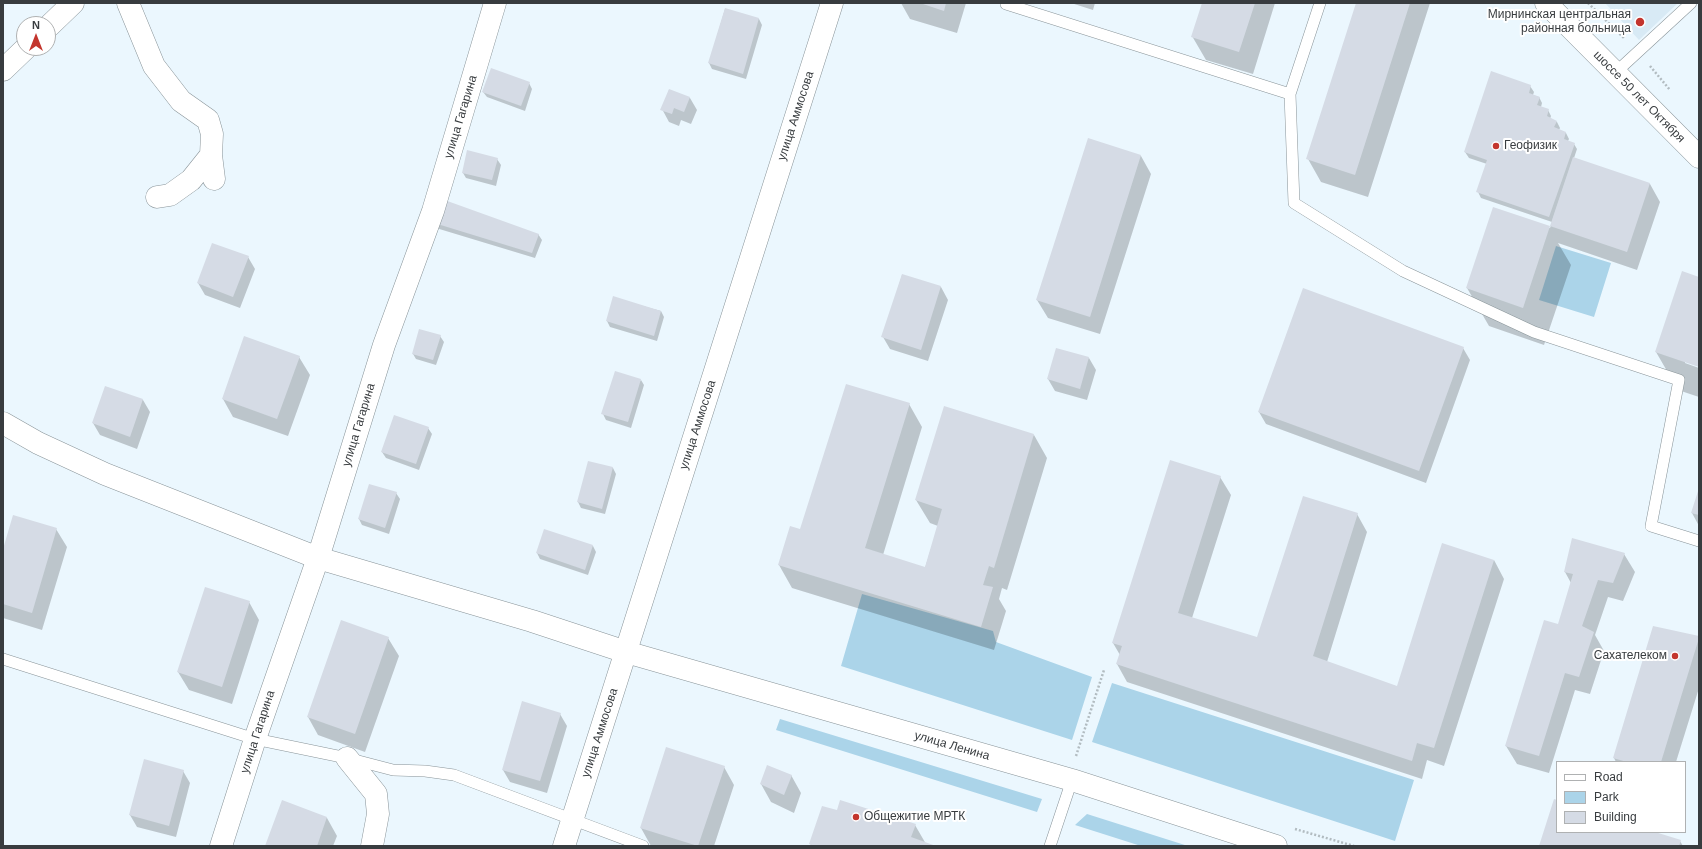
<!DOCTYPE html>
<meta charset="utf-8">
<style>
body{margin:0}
#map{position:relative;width:1702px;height:849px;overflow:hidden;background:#ebf7fe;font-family:Helvetica,sans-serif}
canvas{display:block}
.frame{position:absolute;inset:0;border:4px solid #383c3f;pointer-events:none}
.legend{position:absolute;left:1556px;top:761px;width:130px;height:72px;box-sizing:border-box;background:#fff;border:1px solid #afb1b2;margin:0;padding:5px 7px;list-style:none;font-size:12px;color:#383c3f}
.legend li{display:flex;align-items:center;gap:8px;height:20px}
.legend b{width:20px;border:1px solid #afb1b2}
.north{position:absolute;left:16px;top:16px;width:40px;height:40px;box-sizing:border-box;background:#fff;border:1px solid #afb1b2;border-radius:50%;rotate:0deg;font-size:11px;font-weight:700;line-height:16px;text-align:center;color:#383c3f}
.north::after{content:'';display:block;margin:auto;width:14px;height:18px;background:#c3352d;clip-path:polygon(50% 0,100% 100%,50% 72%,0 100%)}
</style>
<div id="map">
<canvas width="1702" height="849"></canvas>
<div class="frame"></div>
<ul class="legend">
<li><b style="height:5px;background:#fff"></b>Road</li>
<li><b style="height:11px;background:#abd4e9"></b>Park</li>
<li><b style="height:11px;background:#d5dbe5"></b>Building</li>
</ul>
<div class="north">N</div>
</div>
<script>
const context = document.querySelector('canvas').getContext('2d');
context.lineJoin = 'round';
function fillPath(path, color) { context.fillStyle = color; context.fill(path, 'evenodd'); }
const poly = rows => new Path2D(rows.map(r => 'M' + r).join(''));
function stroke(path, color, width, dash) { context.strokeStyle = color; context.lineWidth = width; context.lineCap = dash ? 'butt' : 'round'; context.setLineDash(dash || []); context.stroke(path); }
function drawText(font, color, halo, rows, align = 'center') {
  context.font = font + ' Helvetica,sans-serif'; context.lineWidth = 4; context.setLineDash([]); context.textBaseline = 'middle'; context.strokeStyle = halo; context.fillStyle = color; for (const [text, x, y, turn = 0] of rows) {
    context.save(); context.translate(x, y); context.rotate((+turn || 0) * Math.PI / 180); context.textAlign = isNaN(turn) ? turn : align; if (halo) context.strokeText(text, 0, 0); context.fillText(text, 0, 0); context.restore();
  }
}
fillPath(poly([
 [1605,3,1678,3,1639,40]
]), '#d8eaf5');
fillPath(poly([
 [1556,246,1611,263,1594,317,1539,300],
 [862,594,993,631,996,642,1092,677,1072,740,841,666],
 [1112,683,1414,780,1395,841,1092,742],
 [780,719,1042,799,1037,812,776,730],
 [1087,814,1188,846,1141,846,1075,825]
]), '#abd4e9');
fillPath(poly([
 [901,3,966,3,957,33,910,19],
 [1071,3,1095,3,1093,10],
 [1203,3,1275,3,1253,74,1206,60,1192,36],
 [1357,3,1430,3,1368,197,1321,182,1308,159],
 [725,9,759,19,762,25,746,79,712,69,709,63],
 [529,83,532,89,525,111,487,97,483,92],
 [1530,86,1534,92,1533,95,1539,97,1542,103,1541,107,1548,110,1551,116,1550,119,1557,122,1560,128,1559,130,1566,133,1569,139,1568,141,1574,144,1577,149,1574,158,1650,184,1660,202,1637,270,1558,243,1571,265,1544,345,1489,326,1467,288,1494,208,1550,228,1552,222,1481,198,1478,192,1487,164,1469,158,1465,152],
 [669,90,690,98,697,110,691,124,681,120,679,126,669,122,662,109],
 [1089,139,1141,156,1151,174,1100,334,1048,318,1037,300],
 [497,159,501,165,496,186,466,178,463,173],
 [432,222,538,234,542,240,535,258,436,228],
 [248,257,255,269,240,308,205,295,198,283],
 [902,275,941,287,948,300,928,361,890,349,883,337],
 [1699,278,1699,366,1685,361,1685,363,1699,368,1699,397,1678,390,1656,352],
 [614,298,661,311,664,317,657,341,610,327,607,321],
 [440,336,444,342,436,365,416,359,413,354],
 [1463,348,1470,360,1426,483,1266,424,1259,412],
 [299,357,310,375,288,436,233,417,223,399],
 [1089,358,1096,370,1087,400,1055,391,1048,379],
 [641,380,644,385,631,428,606,420,603,414],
 [106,387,143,400,150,412,137,449,100,435,93,423],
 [909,404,922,427,883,555,925,568,938,526,930,523,916,500,1034,435,1047,458,1007,590,1002,588,999,599,1006,611,994,650,792,588,779,565,791,527,801,530],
 [428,428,432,434,419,470,386,458,382,452],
 [589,462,613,468,616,474,605,514,581,508,578,502],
 [1220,477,1231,495,1192,618,1258,638,1357,514,1367,532,1327,662,1398,687,1494,560,1504,579,1444,766,1427,760,1422,779,1127,682,1117,664,1120,655,1113,643],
 [1699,490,1699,526,1692,513],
 [396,493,400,499,389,534,362,525,359,519],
 [56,529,67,547,42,630,3,618,3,552],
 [593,546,596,552,588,575,540,559,537,553],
 [1624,554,1635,572,1623,601,1608,597,1595,635,1604,651,1590,694,1575,690,1549,773,1517,764,1506,746,1559,625,1571,583,1565,572],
 [249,602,259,620,232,704,189,690,178,672],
 [388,638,399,656,365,752,318,735,308,717],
 [1699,638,1699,688,1676,762,1616,762,1614,758],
 [560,714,567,726,547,793,510,782,503,770],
 [724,767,734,785,714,846,651,846,641,828],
 [183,771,190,783,176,837,137,827,130,815],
 [791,775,801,793,794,813,771,802,761,784],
 [283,801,327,818,337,836,333,846,266,846],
 [1557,801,1557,832,1652,832,1680,841,1683,846,1540,846],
 [837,811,915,825,926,844,933,846,812,846,810,844]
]), '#0003');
fillPath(poly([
 [920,3,946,3,944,11],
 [1202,3,1255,3,1239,52,1191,37],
 [1356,3,1410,3,1355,175,1306,159],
 [725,8,759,18,743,74,708,63],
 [491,68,530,82,521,106,482,92],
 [1491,71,1531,85,1529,93,1540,97,1537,105,1549,109,1547,116,1557,121,1554,127,1566,132,1564,139,1575,143,1549,217,1476,192,1487,160,1464,152],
 [669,89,690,97,684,112,674,108,672,114,660,110],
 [1088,138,1141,155,1090,317,1036,300],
 [467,150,498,158,492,180,462,173],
 [1573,157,1650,183,1627,252,1550,226,1523,308,1466,288,1493,207,1550,226],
 [439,198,539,234,532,253,431,222],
 [212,243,249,256,233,297,197,283],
 [1682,271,1699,277,1699,367,1655,352],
 [902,274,941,286,921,350,881,337],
 [1303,288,1464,347,1419,471,1258,412],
 [613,296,661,311,654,336,606,321],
 [419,329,441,335,433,360,412,354],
 [244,336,300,356,277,419,222,399],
 [1056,348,1089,357,1080,389,1047,379],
 [615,371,641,379,628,422,601,414],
 [846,384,910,403,865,548,925,567,942,509,915,500,944,406,1034,434,994,568,989,566,983,585,993,587,981,627,778,565,790,526,800,529],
 [105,386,143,399,130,437,92,423],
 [394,415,429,427,416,464,381,452],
 [1170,460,1221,476,1178,613,1257,637,1303,496,1358,513,1313,656,1397,686,1442,543,1494,560,1434,748,1417,743,1412,761,1116,664,1122,646,1112,643],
 [588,461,613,467,602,509,577,502],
 [369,484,397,492,385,528,358,519],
 [1699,488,1699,515,1691,513],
 [13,515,57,528,32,613,3,604,3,549],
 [544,529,593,545,585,570,536,553],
 [1572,538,1625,553,1613,583,1598,580,1582,626,1594,632,1579,677,1565,673,1539,756,1505,746,1544,620,1558,624,1573,574,1564,572],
 [205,587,250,601,222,687,177,672],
 [341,620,389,637,355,734,307,717],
 [1653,626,1699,636,1699,638,1661,762,1627,762,1613,758],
 [522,701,561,713,540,781,502,770],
 [666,747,725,766,698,846,640,828],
 [144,759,184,770,169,826,129,815],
 [767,765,792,775,784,795,760,784],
 [1554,799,1557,800,1557,832,1655,832,1681,840,1679,846,1539,846],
 [282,800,327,817,317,846,265,846],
 [840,800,916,824,911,837,936,846,815,846,809,844,822,806,837,810]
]), '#d5dbe5');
const lane = poly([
 [1006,3,1006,4,1290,94,1320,3],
 [1615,73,1691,3],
 [1290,94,1294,203,1403,271,1534,332,1679,380,1651,526,1699,541],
 [3,659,255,739,347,758,393,770,425,771,454,775,643,846],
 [1050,846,1072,780]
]);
const street = poly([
 [128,3,154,66,181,101,208,120,212,134,211,155,214,179],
 [48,27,73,3],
 [3,70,26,48],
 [157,197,170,195,191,180,211,155],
 [3,423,38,443,105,474,318,558,532,621,626,652],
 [347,758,376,794,378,814,372,846],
 [221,846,255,739,318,558,384,345,433,211,495,3]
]);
const secondary = poly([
 [1546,3,1699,157],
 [626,652,1072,780,1276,846],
 [564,846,832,3]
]);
stroke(lane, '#899499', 12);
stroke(street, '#899499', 23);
stroke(secondary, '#899499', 23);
stroke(poly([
 [1588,3,1625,39],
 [1650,66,1670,90],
 [1076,756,1104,670],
 [1295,829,1354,846]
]), '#b2bcc1', 2.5, [2, 2]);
stroke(lane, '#fff', 11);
stroke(street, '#fff', 22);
stroke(secondary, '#fff', 22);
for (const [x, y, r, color] of [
 [1640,22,5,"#c3352d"],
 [1496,146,4,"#c3352d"],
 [1675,656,4,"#c3352d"],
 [856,817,4,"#c3352d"]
]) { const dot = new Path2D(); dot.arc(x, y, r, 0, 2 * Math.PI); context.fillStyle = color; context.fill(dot); stroke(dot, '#fff', 1.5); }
drawText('12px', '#383c3f', '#fff', [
 ["Мирнинская центральная",1631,15],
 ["районная больница",1631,29],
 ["Геофизик",1504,146,"left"],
 ["Сахателеком",1667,656],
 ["Общежитие МРТК",864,817,"left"]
], 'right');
drawText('12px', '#383c3f', '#fff', [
 ["шоссе 50 лет Октября",1639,97,45],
 ["улица Аммосова",796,116,-72],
 ["улица Гагарина",461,117,-73],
 ["улица Гагарина",359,425,-73],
 ["улица Аммосова",698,425,-72],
 ["улица Гагарина",258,732,-72],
 ["улица Аммосова",600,733,-72],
 ["улица Ленина",952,746,16]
]);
</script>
